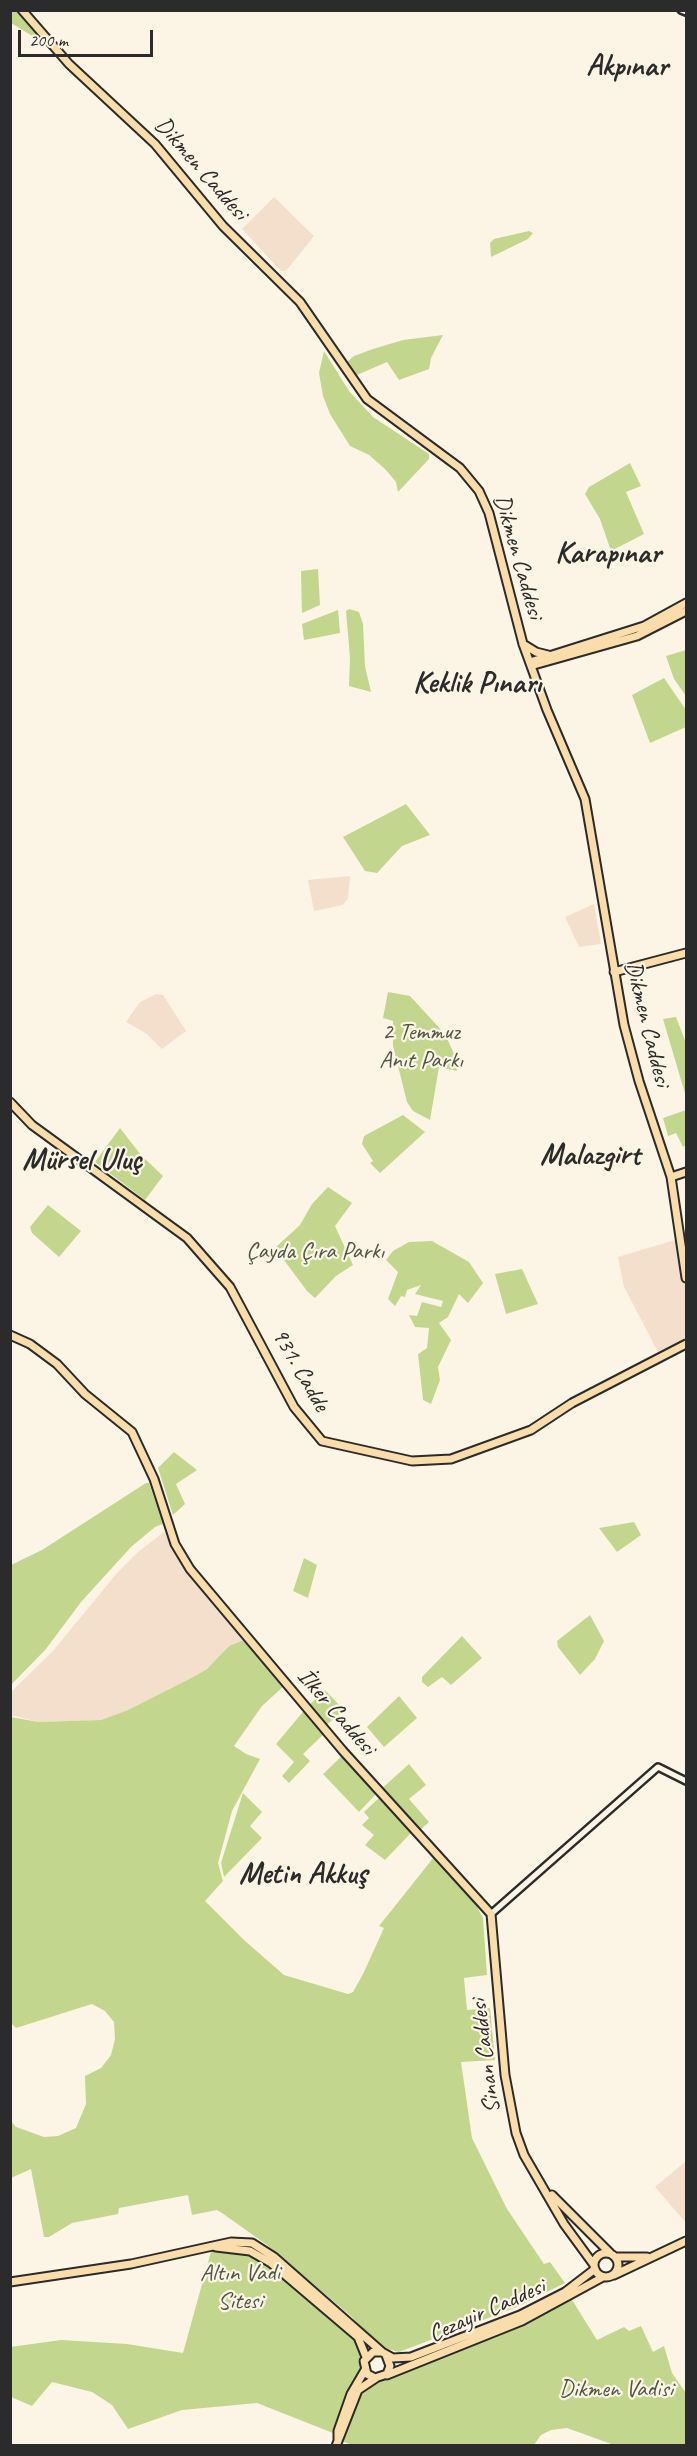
<!DOCTYPE html>
<meta charset="utf-8">
<style>
body{margin:0}
#map{position:relative;width:697px;height:2456px;overflow:hidden;background:#fcf5e5;font-family:Caveat,sans-serif}
canvas{display:block}
.frame{position:absolute;inset:0;border:12px solid #2b2b2b;pointer-events:none}
.scale{position:absolute;left:18px;top:30px;width:135px;height:27px;box-sizing:border-box;border:3px solid #2b2b2b;border-top:0;padding-left:8px;font-size:18px;line-height:21px;white-space:nowrap;color:#2b2b2b;-webkit-text-stroke:4px #fcf5e5;paint-order:stroke}
</style>
<div id="map">
<canvas width="697" height="2456"></canvas>
<div class="frame"></div>
<div class="scale">200 m</div>
</div>
<script>
const context = document.querySelector('canvas').getContext('2d');
context.lineJoin = 'round';
function fillPath(path, color) { context.fillStyle = color; context.fill(path, 'evenodd'); }
const poly = rows => new Path2D(rows.map(r => 'M' + r).join(''));
function stroke(path, color, width, dash) { context.strokeStyle = color; context.lineWidth = width; context.lineCap = dash ? 'butt' : 'round'; context.setLineDash(dash || []); context.stroke(path); }
function drawText(font, color, halo, rows, align = 'center') {
  context.font = font + ' Caveat,sans-serif'; context.lineWidth = 4.5; context.setLineDash([]); context.textBaseline = 'middle'; context.strokeStyle = halo; context.fillStyle = color; for (const [text, x, y, turn = 0] of rows) {
    context.save(); context.translate(x, y); context.rotate((+turn || 0) * Math.PI / 180); context.textAlign = isNaN(turn) ? turn : align; if (halo) context.strokeText(text, 0, 0); context.fillText(text, 0, 0); context.restore();
  }
}
fillPath(poly([
 [274,197,314,236,286,271,281,271,242,229],
 [350,876,348,898,343,905,314,911,308,880],
 [594,904,601,944,579,947,565,917],
 [156,994,163,995,186,1031,162,1049,147,1034,126,1022,140,1002],
 [675,1240,686,1290,686,1338,658,1352,624,1287,618,1257],
 [164,1532,186,1570,246,1639,229,1646,207,1669,195,1676,128,1710,101,1720,38,1722,11,1715,10,1693,53,1651,117,1573,138,1552],
 [686,2161,686,2223,655,2187]
]), '#f3dfcc');
fillPath(poly([
 [10,11,22,11,57,51,11,23],
 [529,231,533,233,528,239,491,257,490,243,494,239],
 [443,335,431,358,429,369,399,380,387,362,357,375,347,362,354,356,373,349,403,340],
 [324,351,349,391,373,417,429,454,429,459,398,492,396,482,385,469,369,455,350,446,330,414,323,396,319,373],
 [630,463,641,486,626,492,644,534,611,551,600,519,585,494,589,487],
 [318,569,320,605,302,613,301,571],
 [349,609,359,612,363,624,365,666,371,692,349,686,350,658,346,611],
 [338,610,340,633,304,640,302,624],
 [686,650,686,696,674,679,666,656],
 [664,678,686,710,686,727,650,743,632,695],
 [406,804,430,835,402,846,377,873,365,871,343,837],
 [388,992,410,996,445,1034,455,1056,457,1071,439,1067,430,1120,413,1111,407,1102,393,1046,393,1021,383,1018],
 [676,1017,686,1043,686,1097,663,1019],
 [686,1110,686,1145,683,1147,676,1133,668,1136,663,1118],
 [403,1115,425,1132,380,1173,370,1163,373,1161,362,1144,364,1136],
 [120,1128,141,1155,163,1176,145,1200,95,1162],
 [328,1187,352,1203,335,1226,353,1265,336,1276,315,1298,307,1291,275,1248,300,1225,312,1204],
 [48,1205,81,1231,59,1257,32,1233,30,1227],
 [432,1241,469,1262,483,1283,468,1303,459,1294,448,1317,439,1323,451,1340,438,1367,440,1380,431,1404,423,1400,418,1354,427,1348,429,1328,415,1327,409,1315,417,1316,422,1302,441,1307,443,1301,415,1294,421,1285,407,1290,405,1297,401,1296,395,1306,388,1299,398,1272,386,1260,393,1251,409,1242],
 [522,1269,538,1304,506,1314,495,1274],
 [174,1452,197,1470,176,1484,185,1504,173,1515,158,1468],
 [146,1483,149,1483,163,1524,155,1527,131,1547,81,1602,46,1649,11,1685,11,1565,42,1550],
 [634,1522,641,1535,617,1552,599,1528],
 [304,1558,317,1565,308,1598,293,1591],
 [590,1615,604,1641,595,1659,580,1675,558,1647,557,1641],
 [462,1636,482,1658,451,1685,442,1677,428,1687,422,1682,422,1677],
 [246,1639,284,1686,262,1706,234,1746,246,1754,260,1759,232,1811,218,1863,223,1881,205,1901,244,1940,284,1975,348,1994,353,1992,363,1974,384,1928,379,1926,434,1857,476,1905,483,1918,487,1975,464,1978,467,2010,490,2008,495,2060,461,2062,472,2138,507,2209,544,2264,550,2262,565,2283,517,2307,399,2352,384,2348,371,2340,352,2317,267,2245,222,2213,217,2210,192,2215,188,2195,119,2208,118,2214,72,2223,49,2237,44,2237,31,2169,11,2178,10,2120,16,2127,44,2137,58,2136,76,2128,86,2104,85,2076,101,2068,111,2055,115,2039,114,2022,105,2011,92,2004,16,2028,11,2023,11,1717,38,1722,101,1720,128,1710,195,1676,207,1669,229,1646],
 [325,1690,344,1710,324,1727,327,1731,303,1754,310,1761,289,1783,282,1776,294,1762,276,1744,307,1707],
 [399,1696,417,1718,384,1747,367,1727],
 [345,1753,379,1791,409,1764,426,1785,409,1799,429,1822,417,1833,379,1791,359,1812,323,1774],
 [243,1793,262,1812,250,1826,262,1838,224,1877,221,1863],
 [380,1797,411,1833,385,1860,365,1845,374,1835,362,1825,369,1818,364,1812],
 [212,2248,259,2254,358,2337,364,2361,338,2435,257,2403,182,2410,128,2429,112,2405,92,2392,52,2382,32,2406,11,2397,10,2347,61,2340,127,2344,183,2353],
 [569,2295,597,2340,624,2327,629,2331,641,2326,653,2352,664,2346,672,2373,686,2393,686,2445,614,2445,567,2428,551,2430,541,2435,534,2445,355,2446,339,2440,364,2385,522,2321]
]), '#c2d78d');
const minor = poly([
 [681,10,686,12],
 [491,1914,658,1767,686,1781]
]);
const major = poly([
 [22,10,69,64,155,144,223,226,300,302,367,399,460,468,479,491,489,513,523,644,547,710,585,799,624,1025,639,1081,671,1177,686,1278],
 [523,644,536,652,548,655],
 [530,662,644,626,686,603],
 [534,665,637,636,686,611],
 [614,972,686,953],
 [10,1102,32,1125,187,1238,230,1287,294,1407,322,1441,412,1461,451,1459,531,1430,572,1403,686,1344],
 [671,1177,686,1172],
 [10,1335,30,1344,57,1364,85,1394,132,1432,154,1479,175,1544,190,1569,343,1751,491,1914,505,2075,516,2133,524,2155,564,2224,594,2265],
 [552,2195,610,2253],
 [216,2247,250,2251,271,2263,358,2337,366,2357],
 '594 2265a12 12 0 1 1 24 0a12 12 0 1 1-24 0Z',
 [616,2257,647,2257],
 [614,2275,686,2241],
 [10,2282,131,2264,231,2242,252,2243,274,2257,382,2352],
 [386,2355,390,2366,387,2374,375,2378,367,2374,364,2361,373,2352,382,2352,393,2358,411,2357,520,2315,565,2292,595,2269],
 [387,2375,522,2321,603,2277],
 [338,2439,338,2431,351,2394,365,2370],
 [336,2446,358,2390,376,2378]
]);
stroke(minor, '#2b2b2b', 10);
stroke(major, '#2b2b2b', 11);
stroke(minor, '#fcf5e5', 5);
stroke(major, '#fbddab', 7);
drawText('24px', '#2b2b2b', '#fcf5e5', [
 ["Dikmen Caddesi",201,169,49],
 ["Dikmen Caddesi",518,557,74],
 ["Dikmen Caddesi",647,1024,76],
 ["931. Cadde",300,1370,60],
 ["İlker Caddesi",336,1712,49],
 ["Sinan Caddesi",486,2056,-97],
 ["Cezayir Caddesi",487,2311,-24]
]);
drawText('24px', '#515644', '#fcf5e5', [
 ["2 Temmuz",421,1033],
 ["Anıt Parkı",421,1061],
 ["Çayda Çıra Parkı",315,1252],
 ["Altın Vadi",240,2274],
 ["Sitesi",240,2302],
 ["Dikmen Vadisi",616,2390]
]);
drawText('bold 30px', '#2b2b2b', '#fcf5e5', [
 ["Akpınar",627,67],
 ["Karapınar",608,554],
 ["Keklik Pınarı",477,684],
 ["Malazgirt",590,1156],
 ["Mürsel Uluç",82,1161],
 ["Metin Akkuş",303,1875]
]);
</script>
